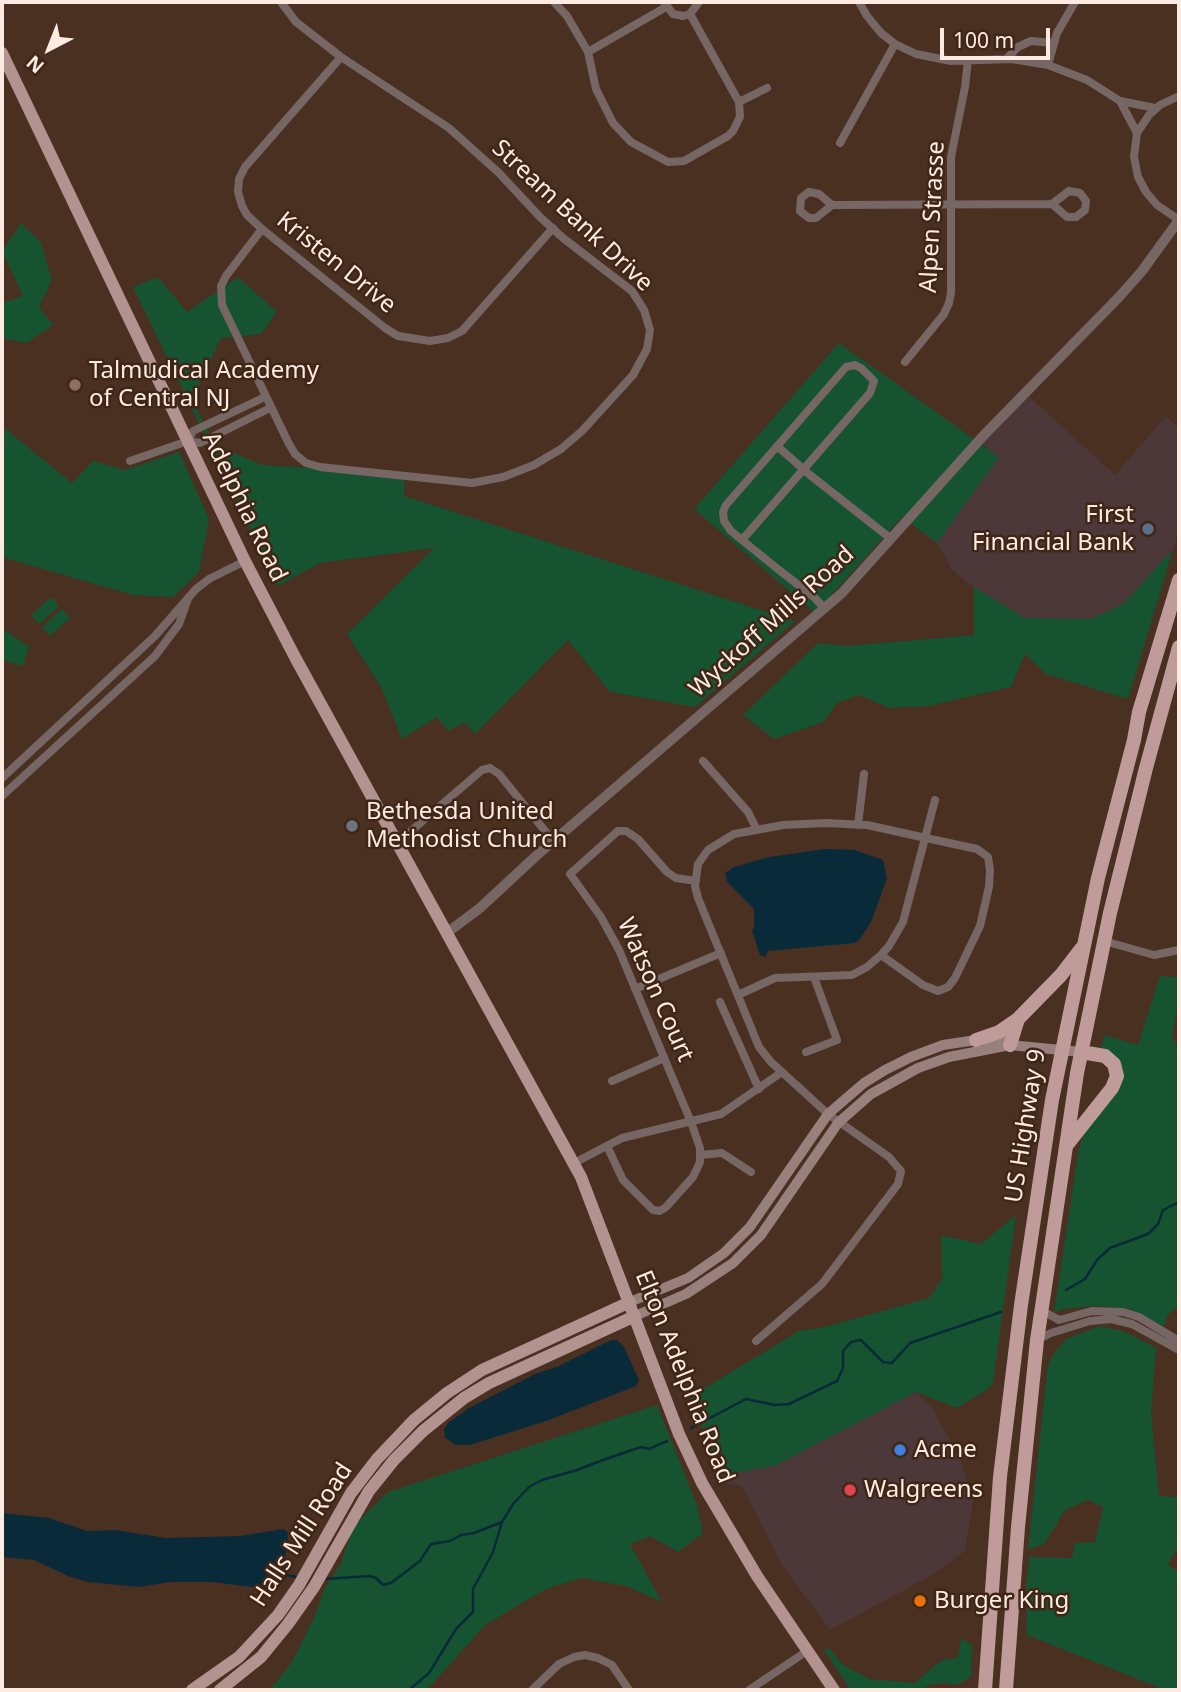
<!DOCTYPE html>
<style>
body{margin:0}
#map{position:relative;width:1181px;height:1692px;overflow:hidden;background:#4a3021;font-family:"Noto Sans",sans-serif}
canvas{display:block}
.frame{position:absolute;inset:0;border:4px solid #fdebe2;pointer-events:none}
.north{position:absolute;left:14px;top:14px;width:70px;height:70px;-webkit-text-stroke:5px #3f2617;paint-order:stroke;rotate:222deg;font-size:19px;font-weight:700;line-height:28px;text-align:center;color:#fdebe2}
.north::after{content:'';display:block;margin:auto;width:24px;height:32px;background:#fdebe2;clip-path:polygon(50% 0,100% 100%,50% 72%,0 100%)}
.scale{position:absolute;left:940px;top:28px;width:110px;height:32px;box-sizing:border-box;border:4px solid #fdebe2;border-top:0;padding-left:9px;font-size:21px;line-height:24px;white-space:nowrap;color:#fdebe2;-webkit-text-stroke:5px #3f2617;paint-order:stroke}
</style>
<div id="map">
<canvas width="1181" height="1692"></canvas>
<div class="frame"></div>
<div class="north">N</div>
<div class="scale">100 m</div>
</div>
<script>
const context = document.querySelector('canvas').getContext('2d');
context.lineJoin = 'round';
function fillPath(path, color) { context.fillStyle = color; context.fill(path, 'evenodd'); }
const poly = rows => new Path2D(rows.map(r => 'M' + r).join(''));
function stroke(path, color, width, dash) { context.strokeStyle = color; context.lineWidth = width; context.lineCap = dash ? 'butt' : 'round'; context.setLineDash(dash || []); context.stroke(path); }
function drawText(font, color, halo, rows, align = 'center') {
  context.font = font + ' "Noto Sans",sans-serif'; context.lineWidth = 5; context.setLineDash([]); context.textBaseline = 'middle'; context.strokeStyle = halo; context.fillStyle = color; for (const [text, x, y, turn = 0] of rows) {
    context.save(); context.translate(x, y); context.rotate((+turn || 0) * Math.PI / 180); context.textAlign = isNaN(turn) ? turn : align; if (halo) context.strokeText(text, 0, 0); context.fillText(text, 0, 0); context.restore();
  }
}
fillPath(poly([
 [1022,390,1115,475,1166,416,1179,428,1179,530,1173,549,1123,604,1091,619,1025,618,974,587,952,570,937,543,999,457,975,438],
 [916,1392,931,1406,961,1461,973,1500,965,1551,934,1574,830,1630,781,1563,742,1486,710,1481,721,1475,774,1466]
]), '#4d3839');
fillPath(poly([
 [21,223,41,243,52,280,39,307,53,325,26,343,2,338,2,303,23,296,2,251],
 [158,277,187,312,238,277,277,312,261,334,221,338,192,399,214,444,262,465,405,474,404,496,795,621,695,707,610,692,568,640,475,734,465,722,448,731,437,717,402,739,381,687,347,634,434,548,320,563,278,586,133,287],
 [839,343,999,457,937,543,902,517,815,613,694,509],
 [4,428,72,483,93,461,125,470,179,452,209,519,199,572,173,597,133,595,2,557,2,429],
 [1173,549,1128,699,1046,674,1025,654,1011,687,928,706,889,708,860,695,837,703,823,722,774,739,743,715,818,643,847,646,974,635,974,587,1025,618,1091,619,1123,604],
 [51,597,59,606,39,624,31,615],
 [62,609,70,618,50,636,42,627],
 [2,629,29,646,23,666,2,660],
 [1160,976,1179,977,1179,997,1172,1037,1179,1048,1179,1305,1167,1316,1164,1327,1126,1308,1095,1306,1063,1309,1054,1313,1079,1148,1085,1130,1118,1087,1101,1050,1104,1035,1138,1045],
 [1016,1215,993,1383,988,1389,957,1408,916,1392,774,1466,721,1475,690,1397,799,1331,825,1327,929,1298,942,1279,941,1235,981,1244],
 [1099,1326,1123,1331,1156,1348,1151,1413,1159,1496,1179,1497,1179,1545,1168,1565,1179,1572,1179,1690,1165,1690,1027,1635,1026,1584,1030,1557,1072,1558,1075,1543,1095,1542,1103,1507,1088,1500,1065,1510,1044,1544,1028,1550,1048,1364,1057,1349,1066,1339],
 [657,1405,697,1505,703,1533,678,1552,650,1536,630,1544,662,1602,626,1586,581,1578,546,1589,485,1625,427,1690,270,1690,292,1662,314,1618,324,1590,341,1563,353,1527,388,1492],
 [961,1638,972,1645,971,1677,957,1685,945,1683,929,1685,920,1690,851,1690,824,1650,829,1648,842,1664,869,1679,915,1683,936,1664,945,1659,958,1658]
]), '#155331');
fillPath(poly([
 [825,849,855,850,883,860,887,878,872,920,860,939,855,943,768,951,765,957,760,955,752,930,754,928,754,909,727,882,725,873,734,867,769,857],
 [611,1340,617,1340,624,1347,639,1380,636,1386,549,1420,470,1445,456,1445,445,1438,444,1429,448,1423,469,1408,535,1374,559,1366],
 [2,1513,49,1518,87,1531,115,1530,166,1538,240,1536,283,1529,287,1531,288,1537,284,1569,288,1570,286,1579,282,1578,279,1587,274,1590,213,1582,170,1582,139,1587,88,1582,68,1576,34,1560,2,1557]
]), '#092b39');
stroke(poly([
 [1066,1290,1085,1279,1097,1260,1110,1248,1148,1234,1158,1224,1163,1210,1179,1202],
 [691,1428,746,1399,775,1405,789,1404,837,1381,843,1368,843,1351,851,1342,861,1340,883,1362,892,1363,910,1343,1001,1312],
 [287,1575,297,1577],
 [325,1579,369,1576,376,1578,383,1585,391,1583,420,1561,431,1544,450,1541,461,1535,474,1533,502,1522],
 [409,1690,429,1673,456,1629,473,1612,473,1589,493,1552,502,1522,513,1504,529,1487,542,1480,577,1470,603,1460,641,1447,649,1449,667,1441]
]), '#092b39', 2.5);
stroke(poly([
 [554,2,567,16,588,52,596,89,613,123,631,142,668,162,684,161,728,136,733,131,740,117,739,102,690,14],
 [664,2,673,14,683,16,690,14],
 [859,2,867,16,881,33,895,44,916,54,951,61,1012,59,1048,65,1087,80,1120,101,1155,108],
 [690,14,699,2],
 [588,52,666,7],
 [341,57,245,167,239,179,238,192,242,206,247,215,262,229,385,328,398,336,430,341,448,338,462,331,553,228],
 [1006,59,1018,47,1031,41,1054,43],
 [1048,65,1057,33,1075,2],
 [1120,101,1137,133],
 [739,102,767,88],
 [840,143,895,44],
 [1069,191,1080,193,1086,201,1085,210,1076,217,1067,217,1052,204,1069,191],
 [809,192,819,194,832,205,816,218,809,218,800,211,801,198,809,192],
 [832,205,1052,204],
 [1179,220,1157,205,1146,192,1138,177,1134,157,1137,133,1149,115,1160,105,1179,96],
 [262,229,226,276,221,286,222,305,288,442,295,454,306,463,320,467,472,483,503,477,534,465,561,449,582,431,633,375,647,349,650,330,644,310,632,291,563,238,540,217,499,173,449,128,341,57,296,22,281,2],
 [905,362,944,314,949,303,951,293,951,157,965,87,968,60],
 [188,441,193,431,265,397],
 [777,446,810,475,890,538],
 [130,461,188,441,200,443,270,408],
 [742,540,870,393,874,381,861,368,855,365,846,367,726,505,723,512,724,521,731,531,742,540,779,570,814,597,824,608],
 [703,761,748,812,757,830],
 [2,778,155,636,196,589,209,579,245,561],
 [2,796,155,656,179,624,188,599],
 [858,825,864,774],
 [397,843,482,770,490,768,499,774,554,842],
 [1104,941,1154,955,1179,950],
 [635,989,721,953],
 [738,995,775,978,852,975,867,967,881,955,889,946,903,922,935,800],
 [720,1002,759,1089],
 [806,1052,837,1040,814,977],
 [612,1081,664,1058],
 [607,1146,623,1180,653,1210,660,1211,666,1207,693,1177,700,1162,700,1148,691,1122,619,950,601,917,570,874,618,831,626,831,638,839,667,872,676,878,696,881],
 [700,1155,722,1153,751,1172],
 [574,1163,622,1138,721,1114,782,1072],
 [1041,1310,1059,1320,1092,1311,1123,1312,1139,1317,1179,1341],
 [1037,1340,1051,1333,1090,1321,1111,1319,1132,1324,1179,1350],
 [756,1341,822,1284,898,1184,901,1171,889,1157,828,1114,771,1062,759,1047,698,898,695,886,698,864,708,850,734,834,783,825,826,823,867,825,926,838,977,849,988,857,990,870,989,887,980,926,955,978,948,987,938,991,923,985,881,955],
 [532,1690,559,1664,574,1657,585,1655,598,1658,612,1665,629,1690],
 [749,1690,807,1651]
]), '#766664', 8);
stroke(poly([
 [448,932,480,908,536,856,842,593,984,435,1120,296,1142,271,1179,220]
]), '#766664', 10);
stroke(poly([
 [630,1302,688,1278,724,1253,750,1227,828,1114,864,1083,885,1070,911,1057,943,1045,976,1040,1001,1040,1010,1045,1081,1052],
 [635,1316,686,1294,733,1263,761,1235,838,1123,871,1094,918,1068,949,1057,1010,1045]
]), '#98807d', 10);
stroke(poly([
 [2,53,245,561,296,659,581,1177,679,1434,702,1483,757,1576,834,1690],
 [192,1690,239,1657,278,1615,299,1585,351,1493,377,1459,414,1420,447,1393,482,1370,630,1302],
 [220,1690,261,1657,288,1624,314,1587,369,1491,394,1460,423,1431,464,1398,489,1383,635,1316]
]), '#b39390', 12);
stroke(poly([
 [976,1040,999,1032,1018,1019,1061,975,1081,949],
 [1010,1045,1018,1019],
 [1066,1146,1112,1088,1117,1076,1114,1064,1105,1056,1081,1052],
 [985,1690,1000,1477,1021,1305,1052,1100,1098,878,1134,740,1139,712,1179,580],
 [1006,1690,1018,1527,1037,1340,1077,1073,1110,913,1146,768,1179,647]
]), '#bf9c99', 14);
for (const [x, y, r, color] of [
 [75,385,7,"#8d6e63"],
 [1148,529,7,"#5c6f8a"],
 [352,826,7,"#6b7280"],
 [900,1450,7,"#3f7fe0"],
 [850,1490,7,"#e0444e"],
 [920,1601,7,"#e8710a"]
]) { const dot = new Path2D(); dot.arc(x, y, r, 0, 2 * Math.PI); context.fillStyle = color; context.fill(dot); stroke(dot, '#3f2617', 2.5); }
drawText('24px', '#fdebe2', '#3f2617', [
 ["Stream Bank Drive",572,216,43],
 ["Alpen Strasse",933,217,-87],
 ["Kristen Drive",336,263,39],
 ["Adelphia Road",244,507,64],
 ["Wyckoff Mills Road",772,622,-42],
 ["Watson Court",655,990,66],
 ["US Highway 9",1026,1126,-81],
 ["Elton Adelphia Road",684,1377,68],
 ["Halls Mill Road",302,1535,-57]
]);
drawText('24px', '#fdebe2', '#3f2617', [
 ["Talmudical Academy",89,371],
 ["of Central NJ",89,399],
 ["First",1134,515,"right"],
 ["Financial Bank",1134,543,"right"],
 ["Bethesda United",366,812],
 ["Methodist Church",366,840],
 ["Acme",914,1450],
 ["Walgreens",864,1490],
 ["Burger King",934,1601]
], 'left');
</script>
